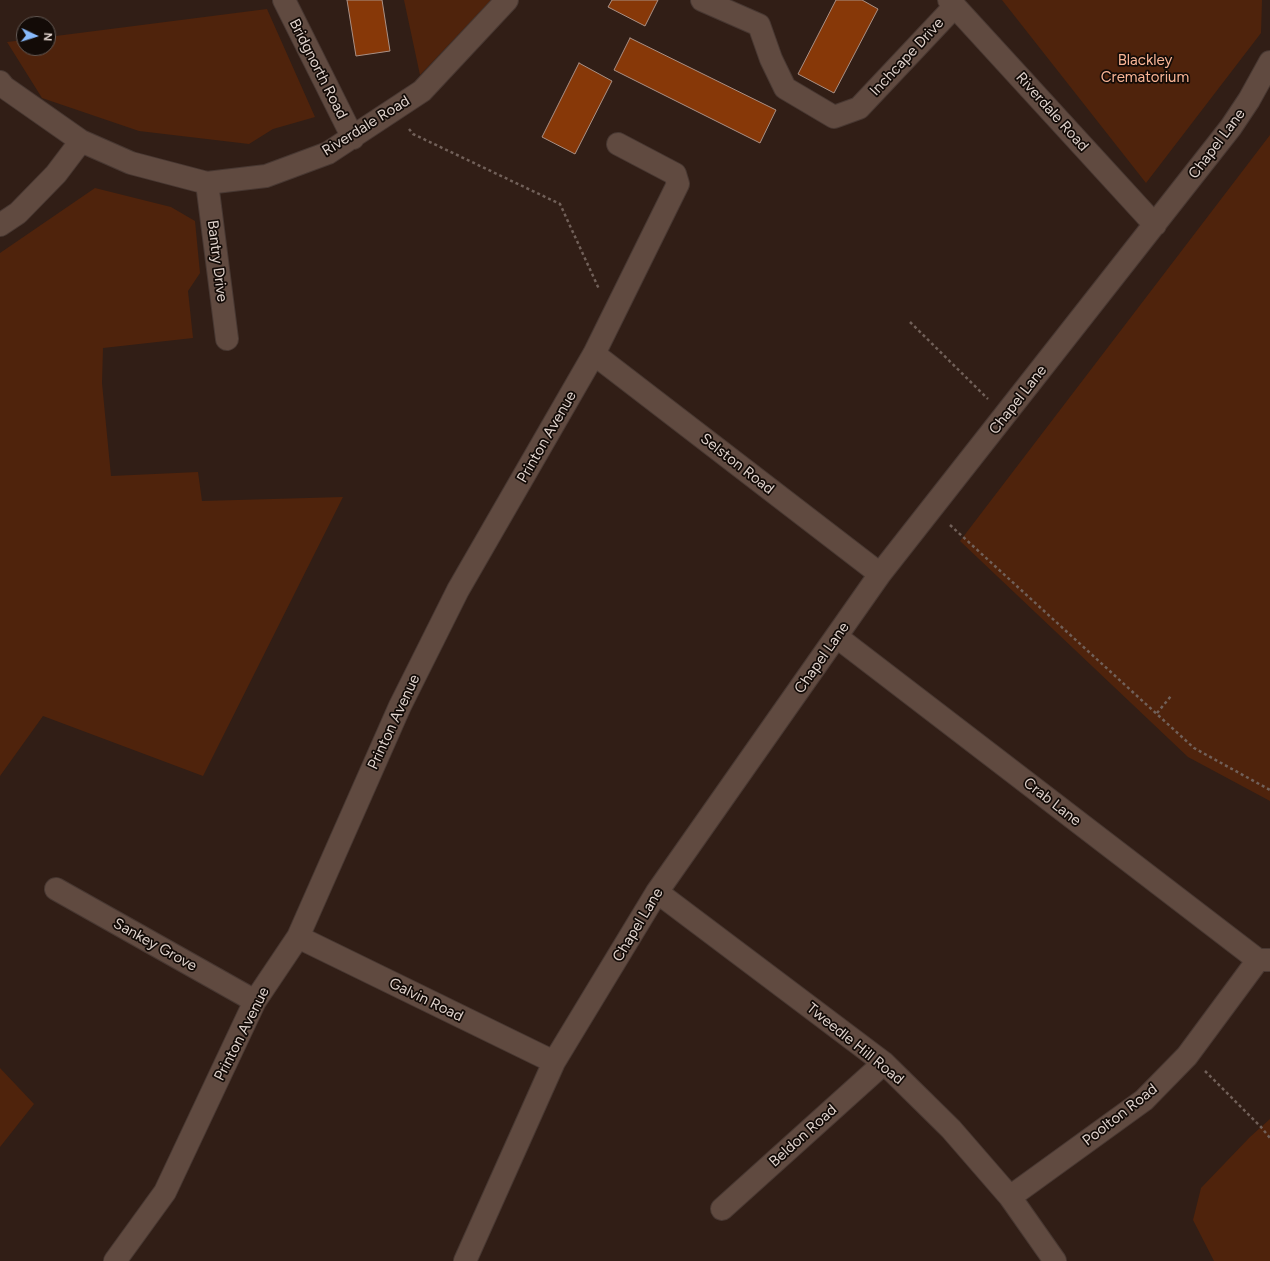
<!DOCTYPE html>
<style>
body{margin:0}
#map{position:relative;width:1270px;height:1261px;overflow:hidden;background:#311e16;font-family:Figtree,sans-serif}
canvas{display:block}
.north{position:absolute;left:16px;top:16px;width:40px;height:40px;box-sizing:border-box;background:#130b07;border:1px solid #655b56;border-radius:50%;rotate:94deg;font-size:11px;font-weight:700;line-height:16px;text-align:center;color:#dfd2cc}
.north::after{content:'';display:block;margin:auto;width:14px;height:18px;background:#88bafc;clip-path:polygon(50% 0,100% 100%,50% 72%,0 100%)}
</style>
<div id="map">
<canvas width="1270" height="1261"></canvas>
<div class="north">N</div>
</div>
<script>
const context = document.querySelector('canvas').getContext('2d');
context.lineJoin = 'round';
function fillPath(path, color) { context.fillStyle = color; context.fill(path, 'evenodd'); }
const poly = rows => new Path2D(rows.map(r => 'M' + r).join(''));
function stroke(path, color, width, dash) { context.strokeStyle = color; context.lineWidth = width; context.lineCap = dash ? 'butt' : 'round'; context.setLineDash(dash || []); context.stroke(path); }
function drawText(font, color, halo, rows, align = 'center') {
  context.font = font + ' Figtree,sans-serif'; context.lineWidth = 3.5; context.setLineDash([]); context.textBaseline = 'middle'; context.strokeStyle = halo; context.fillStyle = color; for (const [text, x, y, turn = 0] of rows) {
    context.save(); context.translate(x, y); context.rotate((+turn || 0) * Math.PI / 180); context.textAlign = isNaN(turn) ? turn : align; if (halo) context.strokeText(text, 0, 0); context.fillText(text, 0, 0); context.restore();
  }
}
fillPath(poly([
 [404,0,491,0,420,75],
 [1002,0,1262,0,1261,33,1146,183],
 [267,9,315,117,273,129,249,144,139,131,42,98,7,42,24,40,24,48,48,48,48,37],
 [1270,135,1270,801,1188,757,960,541],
 [95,188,171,207,195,221,200,273,188,291,193,338,103,348,102,383,111,476,198,472,202,501,343,497,203,776,43,716,0,776,0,253],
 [0,1068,34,1104,0,1147],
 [1270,1119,1270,1261,1214,1261,1193,1220,1201,1188,1250,1137]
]), '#4f230c');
const building = poly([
 [347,0,382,0,390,51,356,56,347,0],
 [612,0,658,0,645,26,608,7,612,0],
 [836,0,862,0,878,9,834,93,798,74,836,0],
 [630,38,776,110,760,143,614,70,630,38],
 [579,63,612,81,575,154,542,137,579,63]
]);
fillPath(building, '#873808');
stroke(building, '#aa9186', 1);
const minor = poly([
 [284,0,353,138],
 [702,0,759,25,771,59,785,88,834,117,859,108,955,6],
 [949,0,1155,225],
 [0,82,4,87,81,141,131,163,207,183,266,176,328,153,422,91,507,0],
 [207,183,227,339],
 [0,225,18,213,56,174,81,141],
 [594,354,880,574],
 [837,637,1258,960,1270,960],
 [56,889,255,1001],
 [657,892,884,1063,951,1129,1010,1197,1055,1261],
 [298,937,554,1062],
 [1010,1197,1144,1100,1187,1056,1258,960],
 [722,1209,884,1063],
 [115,1261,165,1192,255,1001,298,937,400,706,458,590,594,354,678,184,675,174,618,144],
 [465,1261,554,1062,657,892,880,574,1231,127,1249,100,1270,62]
]);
stroke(minor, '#483832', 24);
stroke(poly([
 [409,129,413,134,560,204,599,289],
 [910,322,988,399],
 [950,525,1194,748,1270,790],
 [1157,713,1171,696],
 [1205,1071,1261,1127,1270,1138]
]), '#716059', 2.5, [3, 3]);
stroke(minor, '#604a40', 22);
drawText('15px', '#dfd2cc', '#130b07', [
 ["Inchcape Drive",907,57,-47],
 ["Bridgnorth Road",318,69,63],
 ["Riverdale Road",1052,112,48],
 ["Riverdale Road",366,126,-32],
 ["Chapel Lane",1217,144,-53],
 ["Bantry Drive",217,261,83],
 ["Chapel Lane",1018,400,-52],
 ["Printon Avenue",547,437,-60],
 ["Selston Road",737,464,38],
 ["Chapel Lane",822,658,-55],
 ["Printon Avenue",394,722,-65],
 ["Crab Lane",1052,802,38],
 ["Chapel Lane",638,925,-59],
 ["Sankey Grove",155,945,29],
 ["Galvin Road",426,1000,26],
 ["Printon Avenue",242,1034,-63],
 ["Tweedle Hill Road",855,1044,39],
 ["Poolton Road",1120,1115,-38],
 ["Beldon Road",803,1136,-42]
]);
drawText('15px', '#f9b596', '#130b07', [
 ["Blackley",1145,61],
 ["Crematorium",1145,78]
]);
</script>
